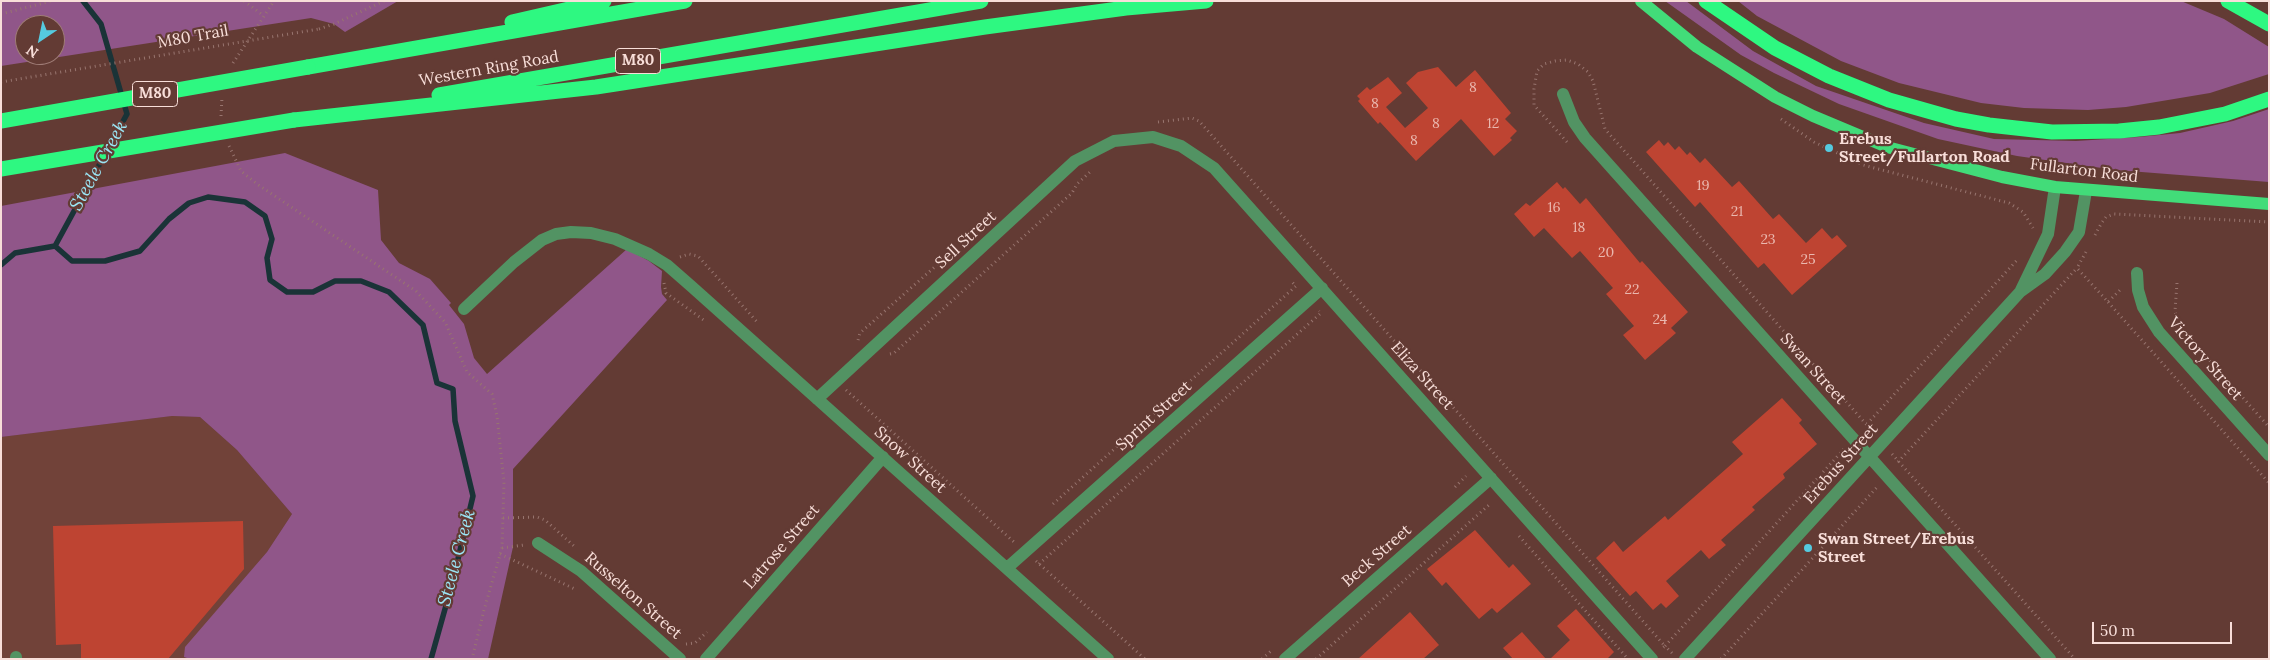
<!DOCTYPE html>
<style>
body{margin:0}
#map{position:relative;width:2270px;height:660px;overflow:hidden;background:#633b34;font-family:Lora,serif}
canvas{display:block}
.frame{position:absolute;inset:0;border:2px solid #f8ded9;pointer-events:none}
.north{position:absolute;left:15px;top:15px;width:50px;height:50px;box-sizing:border-box;background:#633b34;border:1px solid #9f7c76;border-radius:50%;rotate:214deg;font-size:14px;font-weight:700;line-height:20px;text-align:center;color:#f8ded9}
.north::after{content:'';display:block;margin:auto;width:18px;height:22px;background:#55cadf;clip-path:polygon(50% 0,100% 100%,50% 72%,0 100%)}
.scale{position:absolute;left:2092px;top:622px;width:140px;height:22px;box-sizing:border-box;border:2px solid #f8ded9;border-top:0;padding-left:6px;font-size:15px;line-height:18px;white-space:nowrap;color:#f8ded9;-webkit-text-stroke:4px #633b34;paint-order:stroke}
</style>
<div id="map">
<canvas width="2270" height="660"></canvas>
<div class="frame"></div>
<div class="north">N</div>
<div class="scale">50 m</div>
</div>
<script>
const context = document.querySelector('canvas').getContext('2d');
context.lineJoin = 'round';
function fillPath(path, color) { context.fillStyle = color; context.fill(path, 'evenodd'); }
const poly = rows => new Path2D(rows.map(r => 'M' + r).join(''));
function stroke(path, color, width, dash) { context.strokeStyle = color; context.lineWidth = width; context.lineCap = dash ? 'butt' : 'round'; context.setLineDash(dash || []); context.stroke(path); }
function drawText(font, color, halo, rows, align = 'center') {
  context.font = font + ' Lora,serif'; context.lineWidth = 4.5; context.setLineDash([]); context.textBaseline = 'middle'; context.strokeStyle = halo; context.fillStyle = color; for (const [text, x, y, turn = 0] of rows) {
    context.save(); context.translate(x, y); context.rotate((+turn || 0) * Math.PI / 180); context.textAlign = isNaN(turn) ? turn : align; if (halo) context.strokeText(text, 0, 0); context.fillText(text, 0, 0); context.restore();
  }
}
fillPath(poly([
 [172,416,200,417,237,450,292,514,267,552,232,593,190,659,1,659,1,437]
]), '#714239');
fillPath(poly([
 [1,1,398,1,345,32,334,24,311,18,1,66],
 [25,25,55,25,55,55,25,55],
 [1665,1,1686,1,1753,51,1816,86,1924,123,1994,139,2076,141,2139,137,2180,133,2233,121,2269,109,2269,182,2116,170,2017,156,1938,139,1839,104,1774,73,1741,55],
 [1738,1,2181,1,2224,19,2269,47,2269,74,2210,93,2126,107,2088,110,2024,108,1981,103,1899,83,1841,61,1757,16],
 [285,153,378,190,381,240,399,263,430,279,451,303,449,305,464,324,474,358,487,374,627,249,649,261,662,271,661,287,662,294,667,300,513,469,513,547,488,659,190,659,184,657,185,647,267,552,292,514,237,450,200,417,172,416,1,437,1,206]
]), '#905689');
stroke(poly([
 [83,1,101,24,127,114,55,246,72,261,105,261,140,251,169,219,189,203,208,197,245,202,265,216,272,239,267,258,270,280,287,292,313,292,335,281,361,281,389,292,423,325,437,383,453,389,455,421,473,496,452,584,431,659],
 [1,265,15,253,55,246]
]), '#1a3337', 5.5);
fillPath(poly([
 [1438,67,1456,87,1475,70,1511,113,1505,119,1517,131,1510,138,1512,140,1494,156,1461,119,1416,161,1380,122,1378,124,1358,101,1360,99,1357,96,1367,87,1370,90,1388,77,1402,93,1386,107,1405,128,1428,108,1406,83,1418,72],
 [1659,140,1664,146,1668,142,1675,150,1679,146,1687,155,1690,152,1700,163,1705,158,1732,187,1739,181,1773,219,1779,214,1806,243,1822,228,1832,239,1837,235,1847,246,1792,295,1764,263,1758,268,1700,202,1695,207,1646,152],
 [1557,182,1563,189,1565,187,1580,204,1586,198,1640,263,1642,261,1688,312,1671,328,1676,333,1645,360,1623,335,1634,326,1606,294,1613,288,1580,251,1572,258,1544,228,1534,237,1514,214,1526,203,1530,206],
 [1782,398,1802,420,1799,423,1817,444,1783,474,1785,478,1752,507,1755,510,1721,540,1726,545,1709,559,1701,550,1666,581,1679,596,1666,608,1661,603,1653,610,1636,591,1630,596,1596,558,1614,541,1623,552,1665,516,1668,520,1743,454,1732,442],
 [243,521,244,569,168,659,81,659,81,644,56,645,53,526],
 [1475,530,1509,568,1513,564,1531,584,1497,613,1492,608,1479,619,1446,582,1442,586,1427,569],
 [1576,609,1614,652,1607,659,1550,659,1570,640,1557,626],
 [1410,612,1439,645,1423,659,1358,659],
 [1522,632,1546,659,1513,659,1503,648]
]), '#be4432');
stroke(poly([
 [244,1,264,16],
 [1,14,51,1],
 [319,29,334,24,384,1],
 [233,63,274,1],
 [221,116,222,97],
 [1781,119,1814,142,1863,165,2009,203,2023,212,2033,228],
 [1158,122,1192,118,1199,121,1665,646,1661,649],
 [1567,142,1534,105,1534,89,1537,71,1544,64,1555,61,1567,60,1578,64,1588,72,1593,81,1605,129,1873,432],
 [229,146,241,171,257,184,416,291,445,322,467,372,492,394,497,416,504,482,502,548,484,610,472,659],
 [2095,235,2101,224,2106,217,2114,214,2269,222],
 [2086,252,2077,268,2108,302,2122,288],
 [680,257,689,254,698,256,758,323],
 [664,283,666,293,705,321],
 [2177,283,2175,311,2178,325,2269,427],
 [2108,302,2269,483],
 [858,340,860,333,938,264],
 [890,354,894,353,1072,193,1077,184,1090,172],
 [846,390,1014,542],
 [1867,424,2018,259],
 [1892,454,2075,659],
 [1898,462,2077,268],
 [1455,487,1466,476],
 [1053,504,1296,286,1292,282],
 [503,518,537,517,545,520,574,546],
 [1519,536,1628,659],
 [502,548,524,545],
 [500,554,577,590],
 [1036,561,1145,659],
 [1039,564,1321,313,1319,311],
 [686,644,695,643,707,632],
 [1672,653,1665,646,1844,449],
 [1262,659,1271,651],
 [1316,659,1490,504],
 [1721,659,1878,486]
]), '#98756f', 3, [1, 4]);
stroke(poly([
 [1563,94,1574,122,1585,138,2050,659],
 [2137,273,2138,290,2143,307,2159,332,2269,455],
 [2021,290,2048,234,2055,187],
 [464,309,514,262,542,240,556,234,571,232,591,233,615,239,649,254,667,265,691,286,1108,659],
 [817,399,1075,161,1114,141,1153,137,1181,146,1214,168,1652,659],
 [538,543,581,571,680,659],
 [1007,568,1322,288],
 [16,657,16,659],
 [706,659,883,457],
 [1285,659,1491,478],
 [1685,659,2020,292,2045,274,2065,252,2079,232,2086,191]
]), '#529363', 12);
stroke(poly([
 [1641,1,1697,47,1775,97,1813,116,1887,147,2002,177,2055,187,2269,204]
]), '#42dc79', 12);
stroke(poly([
 [1706,1,1775,48,1829,76,1889,100,1956,119,1989,125,2052,132,2119,131,2159,127,2225,114,2269,99],
 [2228,1,2269,24],
 [512,22,604,1],
 [308,67,685,1],
 [439,95,981,1],
 [294,120,596,87,985,27,1126,8,1206,1]
]), '#2ef881', 15);
stroke(poly([
 [1,82,319,29]
]), '#98756f', 3, [1, 4]);
stroke(poly([
 [1,121,308,67],
 [1,169,294,120]
]), '#2ef881', 15);
for (const [x, y, r, color] of [
 [1829,148,5,"#55cadf"],
 [1808,548,5,"#55cadf"]
]) { const dot = new Path2D(); dot.arc(x, y, r, 0, 2 * Math.PI); context.fillStyle = color; context.fill(dot); stroke(dot, '#633b34', 2); }
drawText('14px', '#eab8af', null, [
 ["8",1473,88],
 ["8",1375,104],
 ["8",1436,124],
 ["12",1493,124],
 ["8",1414,141],
 ["19",1703,186],
 ["16",1554,208],
 ["21",1737,212],
 ["18",1579,228],
 ["23",1768,240],
 ["20",1606,253],
 ["25",1808,260],
 ["22",1632,290],
 ["24",1660,320]
]);
for (const [x, y, w] of [
 [638,61,45],
 [155,94,45]
]) { const box = new Path2D(); box.roundRect(x - w / 2, y - 12.5, w, 25, 4); context.fillStyle = '#633b34'; context.fill(box); stroke(box, '#f8ded9', 1); }
drawText('bold 15px', '#f8ded9', null, [
 ["M80",638,61],
 ["M80",155,94]
]);
drawText('16px', '#f8ded9', '#633b34', [
 ["M80 Trail",193,37,-10],
 ["Western Ring Road",489,69,-10],
 ["Fullarton Road",2084,171,7],
 ["Sell Street",966,240,-43],
 ["Victory Street",2205,359,49],
 ["Swan Street",1813,369,48],
 ["Eliza Street",1422,376,48],
 ["Sprint Street",1154,416,-42],
 ["Snow Street",910,460,42],
 ["Erebus Street",1841,464,-48],
 ["Latrose Street",782,547,-49],
 ["Beck Street",1377,556,-41],
 ["Russelton Street",633,596,41]
]);
drawText('bold 16px', '#f8ded9', '#633b34', [
 ["Erebus",1839,139],
 ["Street/Fullarton Road",1839,157],
 ["Swan Street/Erebus",1818,539],
 ["Street",1818,557]
], 'left');
drawText('italic 18px', '#9be6f5', '#633b34', [
 ["Steele Creek",99,166,-61],
 ["Steele Creek",457,558,-75]
]);
</script>
